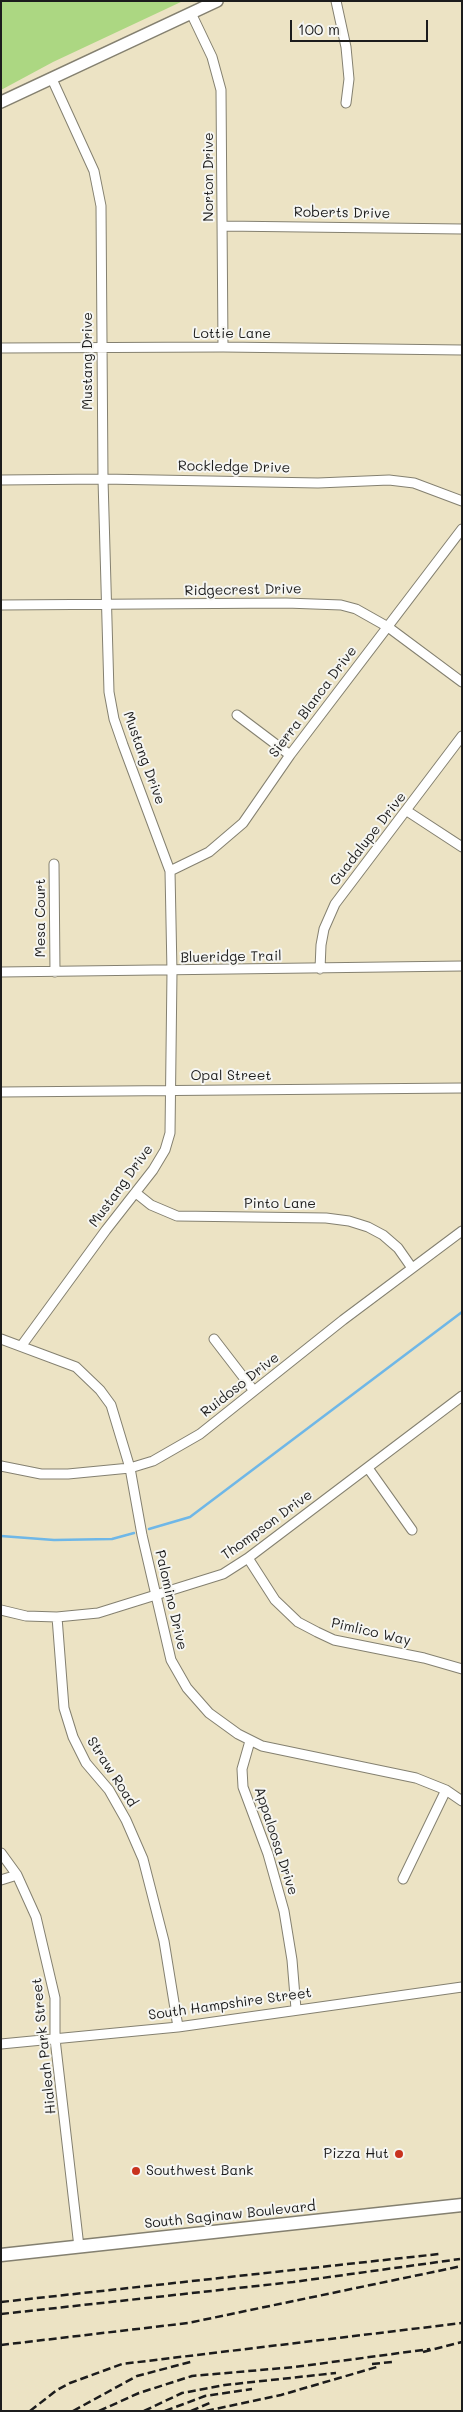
<!DOCTYPE html>
<style>
body{margin:0}
#map{position:relative;width:463px;height:2412px;overflow:hidden;background:#ece3c4;font-family:Mali,sans-serif}
canvas{display:block}
.frame{position:absolute;inset:0;border:2px solid #1c1c1c;pointer-events:none}
.scale{position:absolute;left:290px;top:20px;width:138px;height:22px;box-sizing:border-box;border:2px solid #1c1c1c;border-top:0;padding-left:6px;font-size:15px;line-height:18px;white-space:nowrap;color:#1c1c1c;-webkit-text-stroke:4px #f6f6f2;paint-order:stroke}
</style>
<div id="map">
<canvas width="463" height="2412"></canvas>
<div class="frame"></div>
<div class="scale">100 m</div>
</div>
<script>
const context = document.querySelector('canvas').getContext('2d');
context.lineJoin = 'round';
function fillPath(path, color) { context.fillStyle = color; context.fill(path, 'evenodd'); }
const poly = rows => new Path2D(rows.map(r => 'M' + r).join(''));
function stroke(path, color, width, dash) { context.strokeStyle = color; context.lineWidth = width; context.lineCap = dash ? 'butt' : 'round'; context.setLineDash(dash || []); context.stroke(path); }
function drawText(font, color, halo, rows, align = 'center') {
  context.font = font + ' Mali,sans-serif'; context.lineWidth = 4; context.setLineDash([]); context.textBaseline = 'middle'; context.strokeStyle = halo; context.fillStyle = color; for (const [text, x, y, turn = 0] of rows) {
    context.save(); context.translate(x, y); context.rotate((+turn || 0) * Math.PI / 180); context.textAlign = isNaN(turn) ? turn : align; if (halo) context.strokeText(text, 0, 0); context.fillText(text, 0, 0); context.restore();
  }
}
fillPath(poly([
 [1,1,183,1,53,62,1,90]
]), '#acd782');
stroke(poly([
 [149,1529,190,1517,462,1312],
 [1,1536,54,1540,112,1539,134,1533]
]), '#6fb7e7', 2.5);
const street = poly([
 [336,1,346,47,349,79,346,103],
 [191,13,212,57,221,90,223,347],
 [223,226,462,229],
 [1,348,223,347,462,350],
 [1,480,103,479,318,483,389,480,414,483,462,501],
 [1,605,286,603,341,605,356,609,388,627,462,682],
 [237,715,290,755],
 [407,811,462,847],
 [54,864,55,972],
 [170,871,209,852,243,823,290,755,462,529],
 [320,969,321,945,324,929,335,904,462,736],
 [1,972,462,966],
 [1,1092,462,1088],
 [136,1193,151,1205,177,1216,326,1218,349,1221,368,1227,383,1235,398,1248,412,1268],
 [1,1339,76,1367,100,1390,111,1405,130,1468,142,1535,171,1660,187,1688,209,1713,238,1734,262,1746,416,1778,446,1790,462,1801],
 [214,1339,254,1391],
 [22,1345,106,1230,153,1170,165,1150,170,1133,172,972,170,871,123,745,114,719,109,692,103,479,101,206,94,171,52,79],
 [1,1466,41,1474,68,1474,130,1468,153,1461,200,1434,343,1320,462,1231],
 [368,1468,412,1530],
 [248,1558,275,1600,298,1622,317,1632,334,1640,424,1658,462,1669],
 [1,1610,26,1616,57,1617,98,1613,223,1574,248,1558,462,1396],
 [57,1617,64,1708,73,1737,86,1763,109,1790,126,1820,143,1859,164,1941,178,2027],
 [250,1741,242,1769,243,1787,268,1854,284,1911,292,1960,296,2009],
 [1,1853,17,1875,36,1917,55,1998,55,2039,79,2247],
 [403,1879,446,1790],
 [1,1880,17,1875],
 [1,2044,178,2027,462,1987]
]);
const secondary = poly([
 [1,102,217,1]
]);
const primary = poly([
 [1,2255,462,2205]
]);
stroke(street, '#848070', 11);
stroke(secondary, '#848070', 14);
stroke(primary, '#848070', 15);
stroke(street, '#fff', 9);
stroke(secondary, '#fff', 11);
stroke(primary, '#fff', 12);
stroke(poly([
 [1,2302,439,2254],
 [1,2314,293,2282,460,2259],
 [1,2345,188,2323,462,2266],
 [423,2352,462,2342],
 [372,2364,392,2362],
 [30,2411,57,2390,70,2383,122,2364,462,2323],
 [73,2411,137,2376,194,2361],
 [99,2411,139,2393,192,2376,295,2367,430,2349],
 [144,2411,182,2393,225,2385,336,2373],
 [165,2411,205,2396,252,2389],
 [191,2411,212,2402],
 [206,2411,281,2395,380,2366]
]), '#1c1c1c', 2.5, [8, 4]);
for (const [x, y, r, color] of [
 [399,2154,5,"#c8321e"],
 [136,2171,5,"#c8321e"]
]) { const dot = new Path2D(); dot.arc(x, y, r, 0, 2 * Math.PI); context.fillStyle = color; context.fill(dot); stroke(dot, '#f6f6f2', 2); }
drawText('14px', '#1c1c1c', '#f6f6f2', [
 ["Norton Drive",209,177,-90],
 ["Roberts Drive",342,213,1],
 ["Lottie Lane",232,334],
 ["Mustang Drive",88,361,-90],
 ["Rockledge Drive",234,467,1],
 ["Ridgecrest Drive",243,590,-1],
 ["Sierra Blanca Drive",313,702,-53],
 ["Mustang Drive",144,758,70],
 ["Guadalupe Drive",368,839,-52],
 ["Mesa Court",41,918,-90],
 ["Blueridge Trail",231,957,-1],
 ["Opal Street",231,1076],
 ["Mustang Drive",121,1186,-54],
 ["Pinto Lane",280,1204],
 ["Ruidoso Drive",240,1385,-38],
 ["Thompson Drive",267,1525,-36],
 ["Palomino Drive",171,1600,77],
 ["Pimlico Way",371,1632,13],
 ["Straw Road",112,1772,57],
 ["Appaloosa Drive",276,1841,72],
 ["South Hampshire Street",230,2004,-8],
 ["Hialeah Park Street",44,2046,-96],
 ["South Saginaw Boulevard",230,2215,-6]
]);
drawText('14px', '#1c1c1c', '#f6f6f2', [
 ["Pizza Hut",389,2154],
 ["Southwest Bank",146,2171,"left"]
], 'right');
</script>
